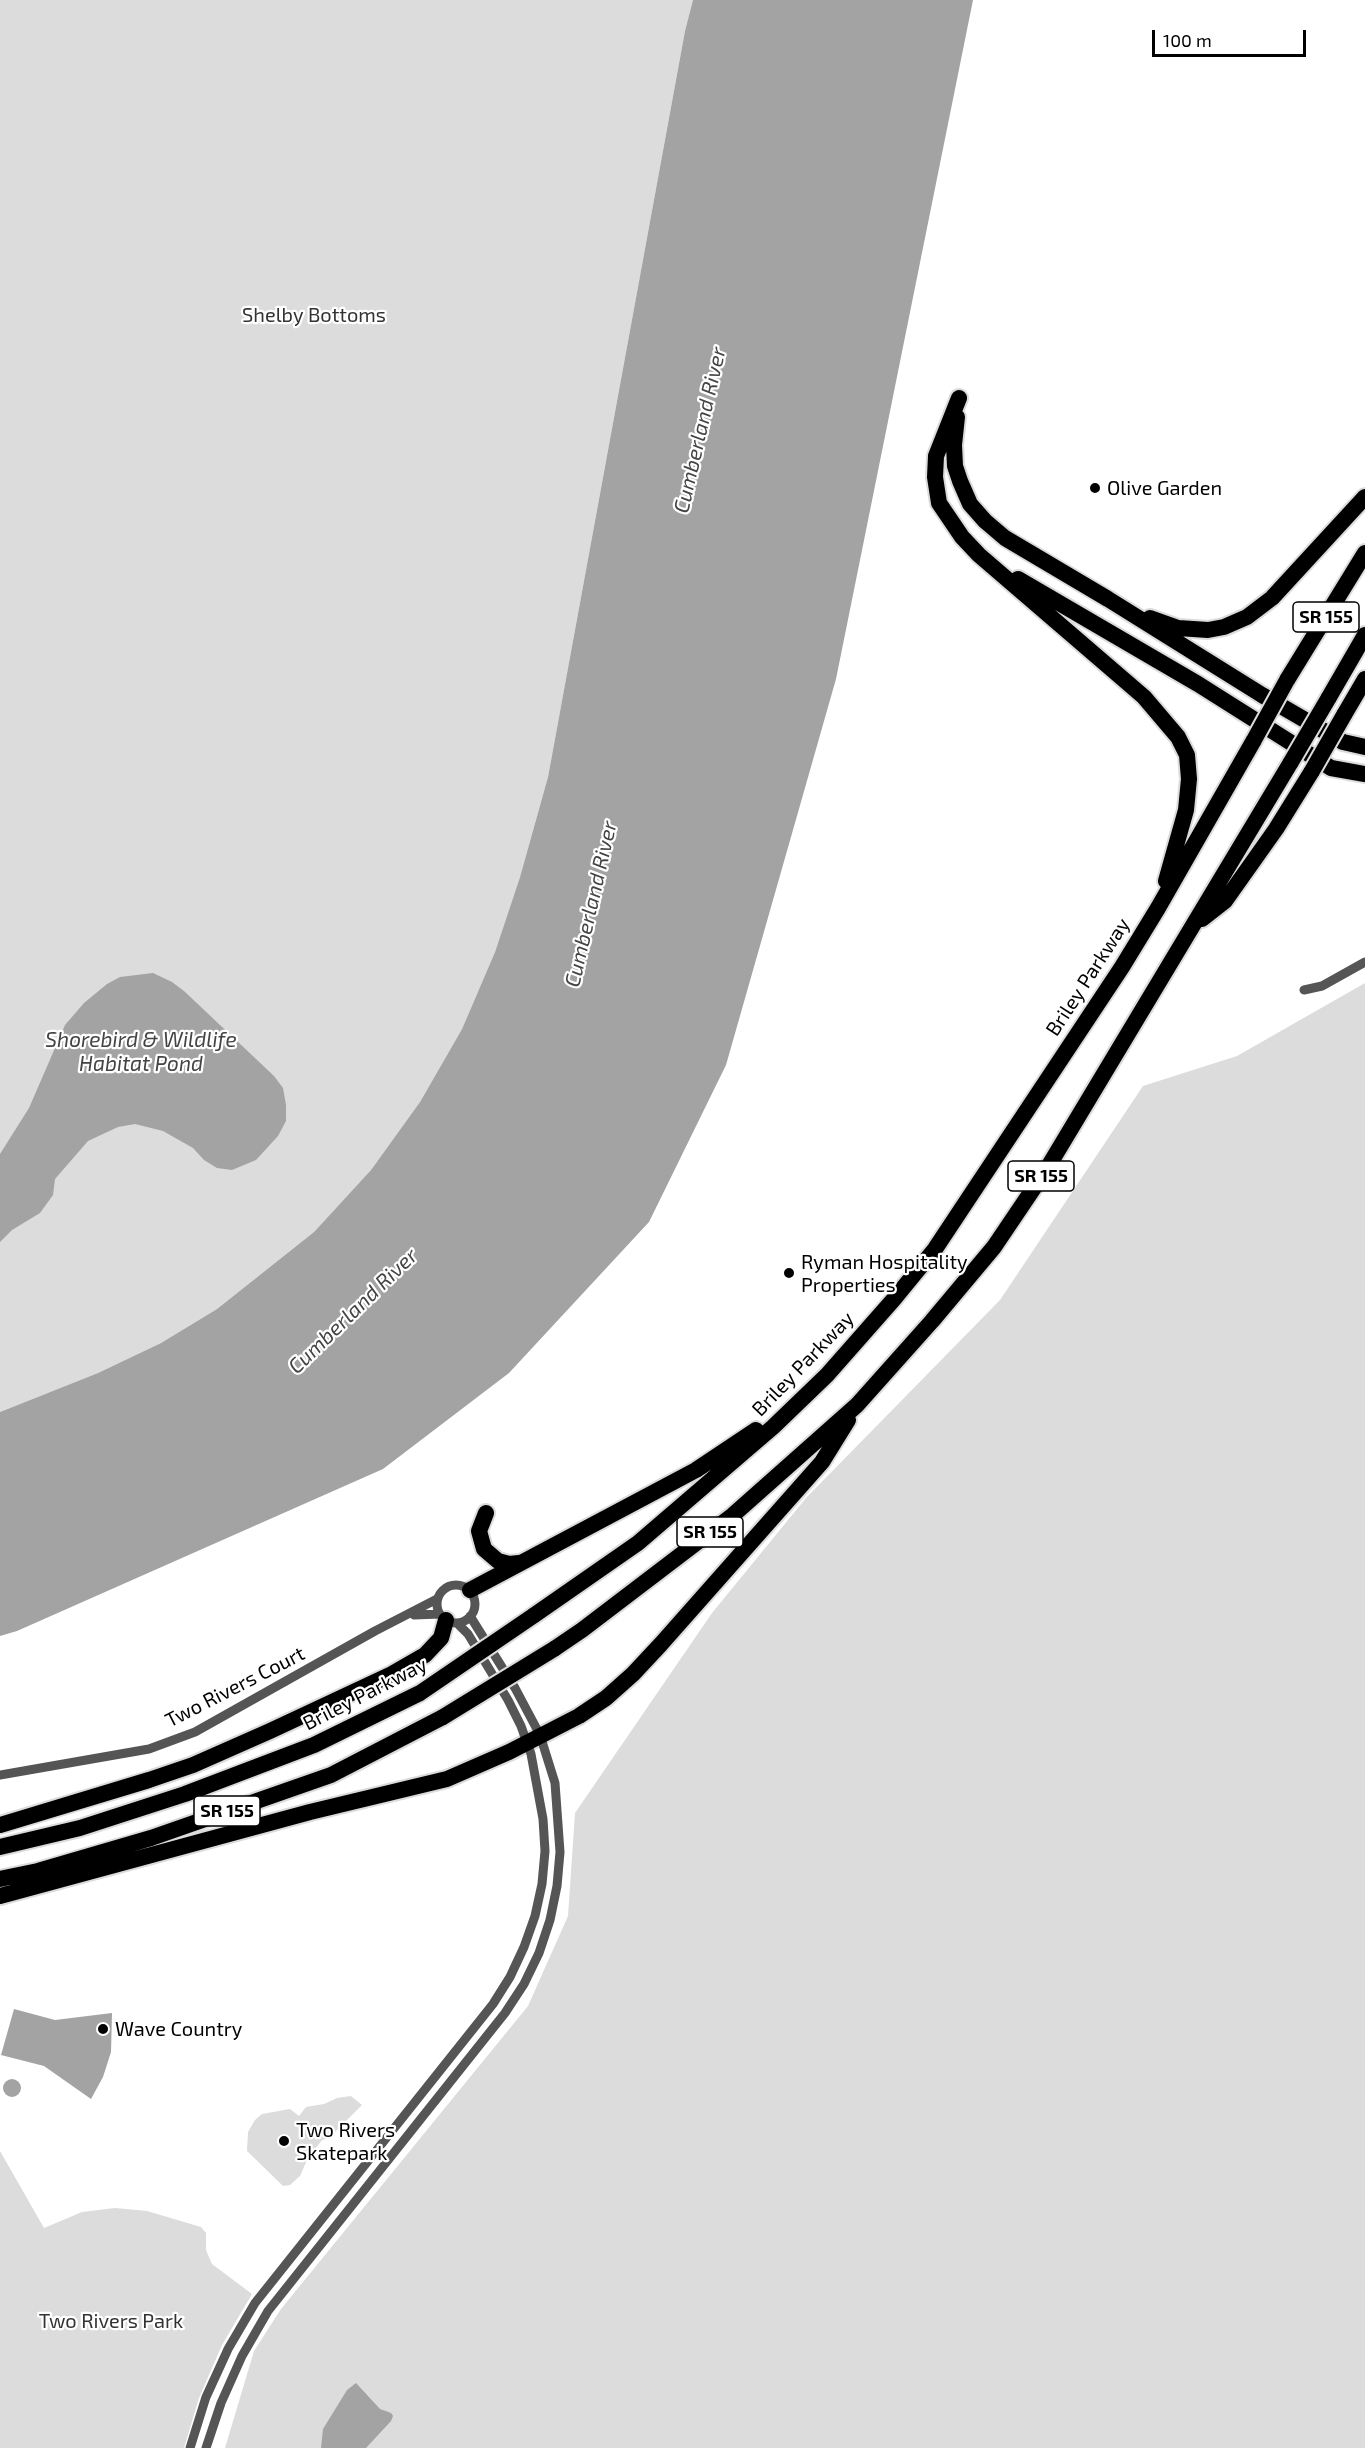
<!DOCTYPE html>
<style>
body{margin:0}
#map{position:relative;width:1365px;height:2448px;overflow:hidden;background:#fff;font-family:"Exo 2",sans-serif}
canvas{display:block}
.scale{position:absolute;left:1152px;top:30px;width:154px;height:27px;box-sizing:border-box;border:3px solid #000;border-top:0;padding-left:8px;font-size:18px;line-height:21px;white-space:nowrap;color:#000;-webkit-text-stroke:4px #fff;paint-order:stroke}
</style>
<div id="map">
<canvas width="1365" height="2448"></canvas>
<div class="scale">100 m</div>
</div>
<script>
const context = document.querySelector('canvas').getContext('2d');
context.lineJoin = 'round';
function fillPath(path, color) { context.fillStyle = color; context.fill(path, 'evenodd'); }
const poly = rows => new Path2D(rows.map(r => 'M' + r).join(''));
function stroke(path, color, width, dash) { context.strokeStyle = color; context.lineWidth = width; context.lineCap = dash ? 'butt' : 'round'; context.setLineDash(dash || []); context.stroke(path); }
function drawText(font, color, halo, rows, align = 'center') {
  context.font = font + ' "Exo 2",sans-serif'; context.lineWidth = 4.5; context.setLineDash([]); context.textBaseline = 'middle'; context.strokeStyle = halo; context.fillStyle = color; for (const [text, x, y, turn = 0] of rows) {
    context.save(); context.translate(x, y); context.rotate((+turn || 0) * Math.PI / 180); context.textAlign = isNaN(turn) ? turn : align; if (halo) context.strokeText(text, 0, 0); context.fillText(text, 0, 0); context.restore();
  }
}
fillPath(poly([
 [0,0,693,0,685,31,548,777,520,877,495,952,462,1029,420,1102,371,1170,314,1232,217,1309,161,1343,98,1373,0,1412],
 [1365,983,1365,2448,225,2448,254,2351,281,2309,528,2006,568,1916,575,1813,712,1613,806,1498,1000,1300,1143,1086,1237,1056],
 [351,2096,362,2105,329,2138,322,2140,307,2160,300,2176,290,2185,283,2186,247,2151,248,2132,255,2120,262,2114,290,2109,299,2116,306,2107,324,2104,337,2098],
 [0,2151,44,2228,82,2212,115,2208,147,2211,201,2227,206,2233,206,2250,212,2264,252,2294,222,2345,199,2398,184,2448,0,2448]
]), '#dcdcdc');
fillPath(poly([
 [693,0,973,0,836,679,726,1065,649,1222,509,1373,383,1469,17,1631,0,1636,0,1412,98,1373,161,1343,217,1309,314,1232,371,1170,420,1102,462,1029,495,952,520,877,548,777,685,31],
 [153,973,172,982,184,991,274,1076,283,1088,286,1105,286,1121,278,1136,256,1160,232,1170,217,1168,204,1160,193,1148,163,1131,135,1124,118,1127,88,1141,55,1179,53,1195,40,1213,12,1230,0,1242,0,1154,29,1108,65,1025,84,1003,107,984,120,977],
 [14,2009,55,2020,112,2013,111,2052,103,2077,91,2099,44,2066,1,2055],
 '3 2088a9 9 0 1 1 18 0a9 9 0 1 1-18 0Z',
 [356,2383,380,2409,391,2413,393,2416,391,2421,366,2448,321,2448,323,2429,347,2390]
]), '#a3a3a3');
const motorway = poly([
 [959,398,936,456,935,477,939,503,962,537,979,555,1144,697,1178,737,1187,755,1189,779,1186,810,1166,881],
 [957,417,954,445,955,466,960,481,970,504,985,521,1005,538,1108,599,1262,695,1343,742,1365,747],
 [1018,579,1198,684,1331,768,1365,774],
 [1150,618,1178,628,1208,630,1224,627,1247,617,1272,598,1365,497],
 [1287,680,1365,553],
 [1328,699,1365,635],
 [1344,715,1365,679],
 [1202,919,1225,901,1276,829,1312,771],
 [486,1513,479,1531,484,1549,498,1561,509,1564,519,1563],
 [470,1590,696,1470,756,1430],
 [533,1616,638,1543,773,1427,827,1375,894,1299,935,1249,1122,967,1158,908,1254,740],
 [554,1649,582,1630,733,1515,857,1405,932,1321,994,1247,1048,1167,1291,762],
 [0,1825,149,1780,193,1765,270,1731,392,1674,425,1655,441,1638,446,1620],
 [0,1847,80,1828,185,1794,314,1745,420,1693],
 [0,1879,38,1871,151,1838,331,1775,443,1717],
 [0,1896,310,1812,447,1779,509,1752,579,1716,606,1698,633,1674,661,1644,822,1462,848,1420]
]);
stroke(motorway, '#dbdbdb', 20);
stroke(poly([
 [1304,990,1322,986,1365,962],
 '437 1604a19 19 0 1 1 38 0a19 19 0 1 1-38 0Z',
 [414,1615,440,1614],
 [0,1775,149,1749,195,1732,375,1631,437,1599],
 [190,2448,206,2397,228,2349,255,2303,493,2004,510,1977,524,1947,535,1916,542,1884,545,1851,543,1819,531,1754,521,1726,508,1700,468,1634,457,1623],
 [206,2448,221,2403,242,2356,268,2311,505,2013,524,1984,539,1953,550,1920,557,1886,560,1852,555,1783,540,1735,515,1688,470,1616]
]), '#555', 9);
stroke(motorway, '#000', 16);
const motorwayBridge = poly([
 [1254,740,1287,680],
 [1291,762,1328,699],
 [1312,771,1344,715],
 [420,1693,533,1616],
 [443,1717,554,1649]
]);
stroke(motorwayBridge, '#dbdbdb', 20, []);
stroke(motorwayBridge, '#000', 16);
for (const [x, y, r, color] of [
 [1095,488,6,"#000"],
 [789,1273,6,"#000"],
 [103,2029,6,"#000"],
 [284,2141,6,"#000"]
]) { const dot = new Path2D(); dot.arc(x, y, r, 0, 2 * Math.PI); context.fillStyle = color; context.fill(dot); stroke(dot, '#fff', 2); }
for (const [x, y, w] of [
 [1326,617,66],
 [1041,1176,66],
 [710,1532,66],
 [227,1811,66]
]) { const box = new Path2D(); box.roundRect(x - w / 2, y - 15, w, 30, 4.5); context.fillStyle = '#fff'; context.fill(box); stroke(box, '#000', 1.5); }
drawText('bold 18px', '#000', null, [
 ["SR 155",1326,617],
 ["SR 155",1041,1176],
 ["SR 155",710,1532],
 ["SR 155",227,1811]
]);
drawText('20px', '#333', '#fff', [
 ["Shelby Bottoms",314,315],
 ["Two Rivers Park",111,2321]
]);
drawText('20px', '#000', '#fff', [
 ["Olive Garden",1107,488],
 ["Ryman Hospitality",801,1262],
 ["Properties",801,1285],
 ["Wave Country",115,2029],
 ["Two Rivers",296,2130],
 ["Skatepark",296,2153]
], 'left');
drawText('20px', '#000', '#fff', [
 ["Briley Parkway",1088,977,-57],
 ["Briley Parkway",803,1364,-46],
 ["Two Rivers Court",235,1687,-27],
 ["Briley Parkway",365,1694,-27]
]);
drawText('italic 21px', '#444', '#fff', [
 ["Cumberland River",700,430,-77],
 ["Cumberland River",591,904,-77],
 ["Shorebird & Wildlife",141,1040],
 ["Habitat Pond",141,1064],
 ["Cumberland River",353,1311,-44]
]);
</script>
